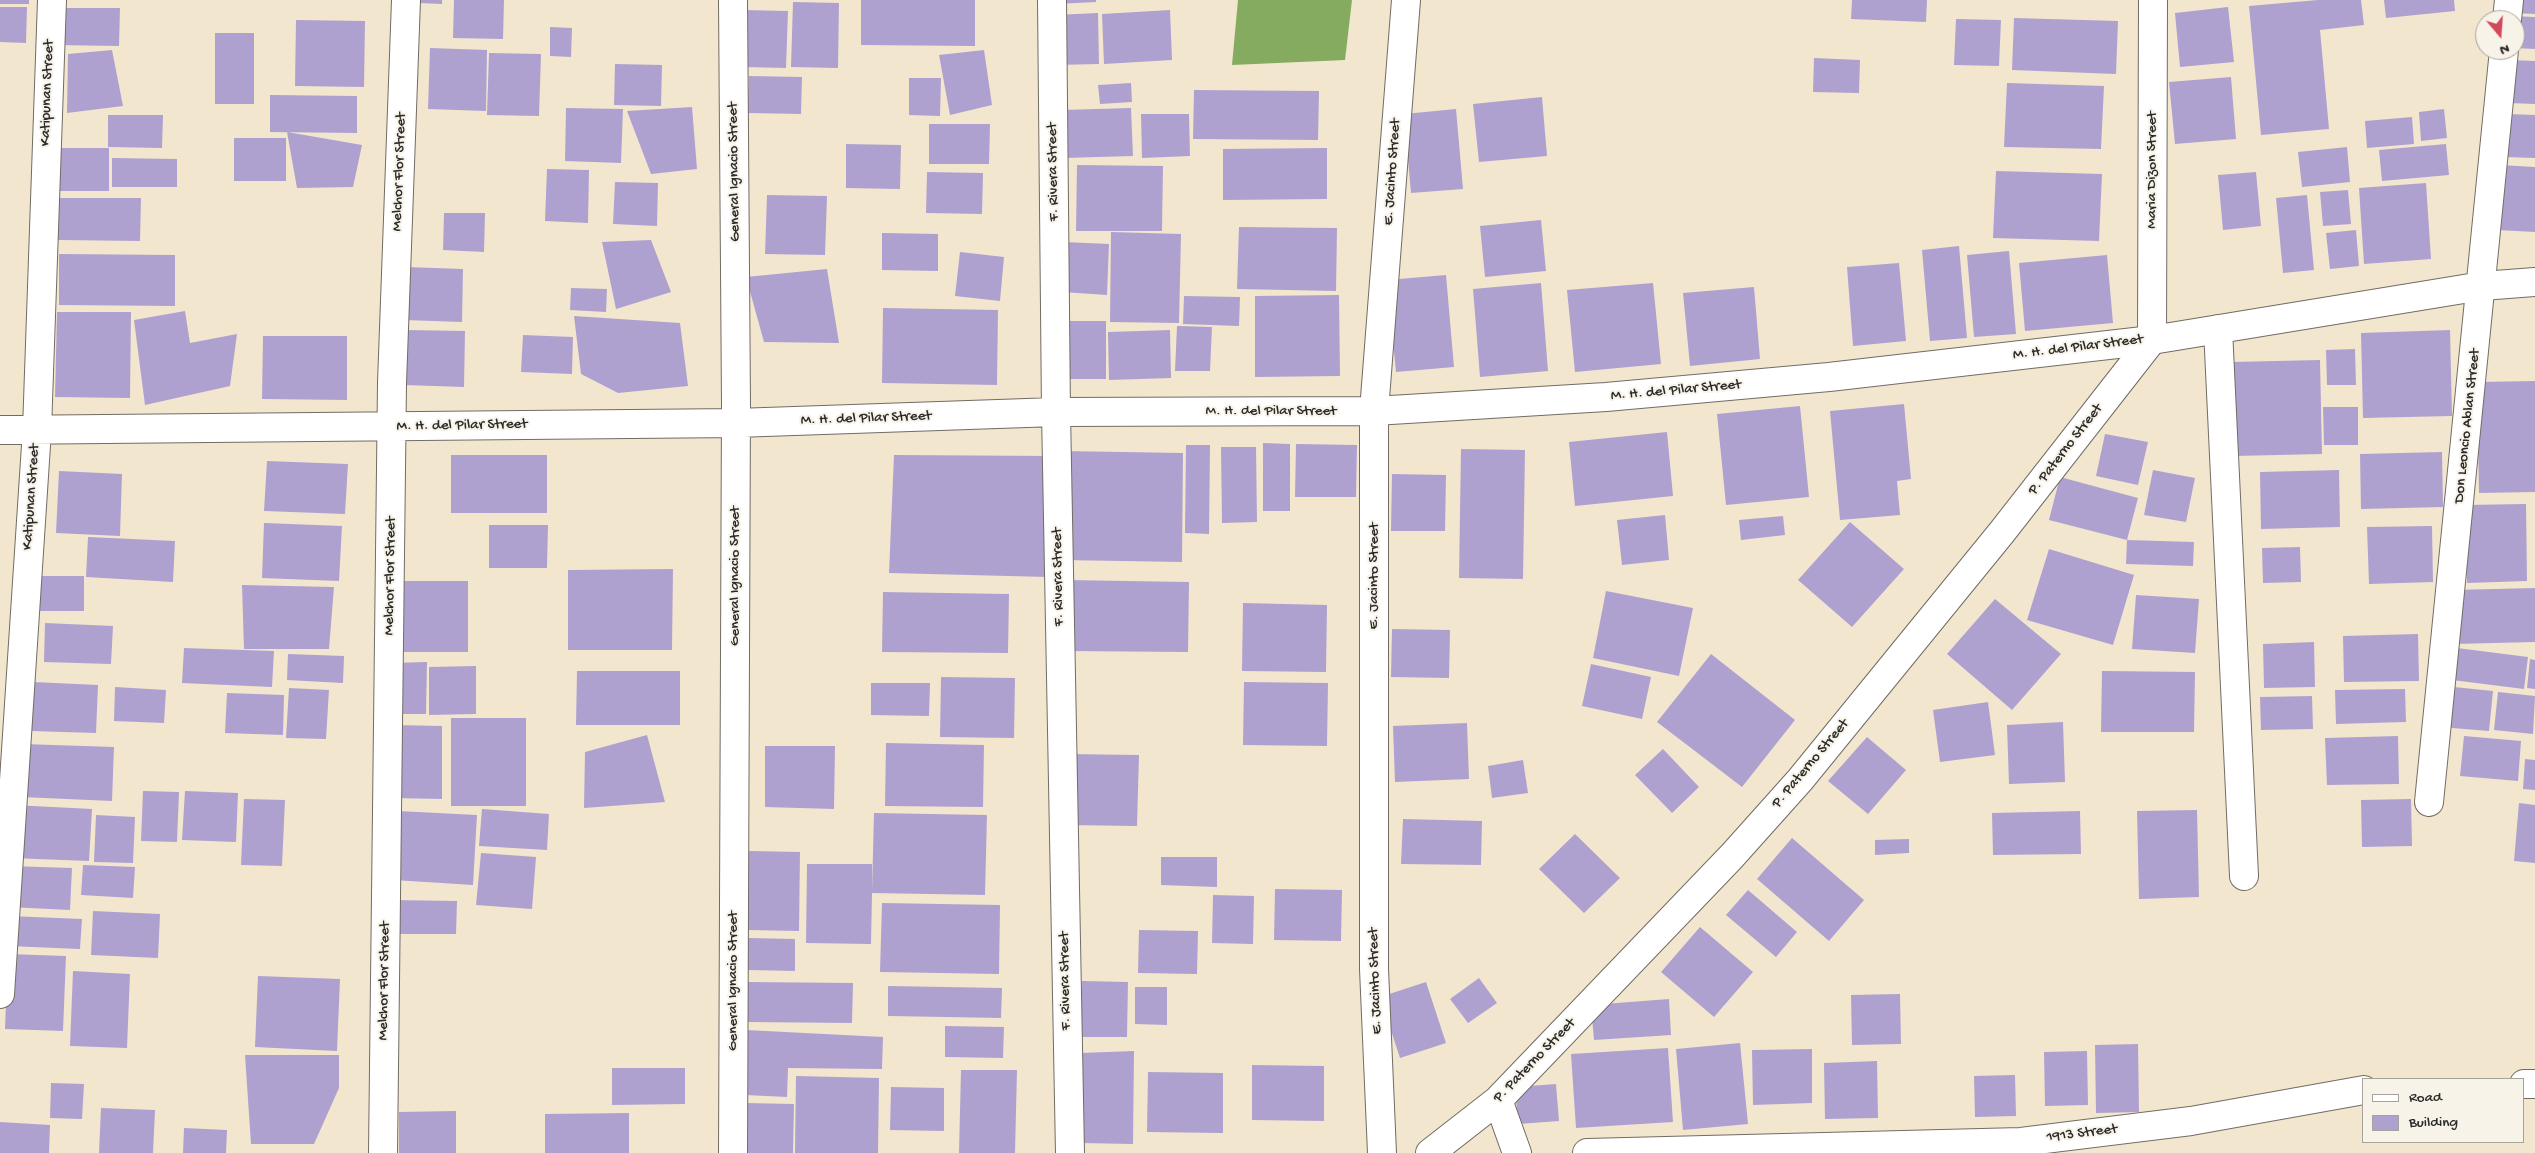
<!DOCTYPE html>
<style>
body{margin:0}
#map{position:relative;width:2535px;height:1153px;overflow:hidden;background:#f3e6cf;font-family:"Gochi Hand",sans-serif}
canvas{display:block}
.legend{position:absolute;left:2362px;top:1078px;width:162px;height:65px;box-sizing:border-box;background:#f7f3e8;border:1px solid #a5a39c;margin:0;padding:6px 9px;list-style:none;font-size:15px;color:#2b2b2b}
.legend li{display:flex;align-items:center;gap:10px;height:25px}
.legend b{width:25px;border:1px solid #a5a39c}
.north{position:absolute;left:2475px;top:10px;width:50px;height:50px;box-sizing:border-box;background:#f7f3e8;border:1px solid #a5a39c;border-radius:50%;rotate:162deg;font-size:14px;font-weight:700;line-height:20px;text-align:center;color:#2b2b2b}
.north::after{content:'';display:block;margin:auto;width:18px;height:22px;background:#d1495b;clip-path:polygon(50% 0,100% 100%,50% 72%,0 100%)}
</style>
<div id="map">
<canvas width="2535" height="1153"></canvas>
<ul class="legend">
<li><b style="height:6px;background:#fff"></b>Road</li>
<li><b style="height:14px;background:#afa1cf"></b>Building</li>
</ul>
<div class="north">N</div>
</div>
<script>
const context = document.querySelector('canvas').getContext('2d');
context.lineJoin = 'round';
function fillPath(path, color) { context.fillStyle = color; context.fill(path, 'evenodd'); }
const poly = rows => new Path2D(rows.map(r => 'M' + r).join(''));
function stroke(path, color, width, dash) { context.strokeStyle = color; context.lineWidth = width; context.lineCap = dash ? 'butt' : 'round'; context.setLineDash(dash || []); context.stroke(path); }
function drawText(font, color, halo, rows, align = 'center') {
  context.font = font + ' "Gochi Hand",sans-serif'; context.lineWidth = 4; context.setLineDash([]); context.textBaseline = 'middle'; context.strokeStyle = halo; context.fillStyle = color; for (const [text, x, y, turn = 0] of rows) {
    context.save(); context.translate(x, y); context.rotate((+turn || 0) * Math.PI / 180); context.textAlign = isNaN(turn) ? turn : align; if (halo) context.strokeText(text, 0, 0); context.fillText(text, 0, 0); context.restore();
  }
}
fillPath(poly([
 [1238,0,1352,0,1345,60,1232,65]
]), '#85ab60');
fillPath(poly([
 [0,0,29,0,29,4,0,4],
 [420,0,442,0,442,4,420,3],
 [454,0,504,0,503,39,453,38],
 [861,0,975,0,975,46,861,45],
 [1056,0,1096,0,1096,2,1056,4],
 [1852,0,1927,0,1926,22,1851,19],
 [2318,0,2361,0,2364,25,2320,30,2329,129,2261,135,2249,6],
 [2384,0,2454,0,2455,11,2386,18],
 [2513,0,2535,0,2535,14,2512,13],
 [793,2,839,3,838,68,791,67],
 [0,7,27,7,26,43,0,42],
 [2228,7,2234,62,2180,67,2175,13],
 [56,8,120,8,119,46,55,45],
 [743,10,788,11,786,68,742,67],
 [1170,10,1172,60,1104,64,1102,14],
 [1098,13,1099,64,1056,65,1055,15],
 [2510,16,2535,17,2535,49,2515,48,2515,20],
 [2014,18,2118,21,2116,74,2012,70],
 [1956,19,2001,20,1999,66,1954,65],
 [296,20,365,21,364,87,295,86],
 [550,27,572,28,571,57,550,56],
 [215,33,254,33,254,104,215,104],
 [430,48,487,50,486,111,428,109],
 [112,50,123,106,67,113,68,54],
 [984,50,992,105,950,115,939,55],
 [489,53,541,54,539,116,487,115],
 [1814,58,1860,60,1859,93,1813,92],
 [2510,60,2535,61,2535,104,2508,103],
 [615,64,662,65,661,106,614,105],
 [749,76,802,77,801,114,748,113],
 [2231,77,2236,139,2175,144,2169,82],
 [909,78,941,78,940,116,909,115],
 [1131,83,1132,102,1100,104,1098,85],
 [2007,83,2104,86,2101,149,2004,147],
 [1194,90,1319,91,1318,140,1193,139],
 [270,95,357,96,357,133,270,132],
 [1542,97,1547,156,1479,162,1473,104],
 [692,107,697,169,651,174,627,111],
 [566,108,623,109,621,163,565,161],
 [1131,108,1133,156,1064,158,1062,110],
 [1456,109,1463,189,1411,193,1404,114],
 [2444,109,2447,138,2421,141,2419,112],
 [1141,114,1189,114,1190,156,1142,158],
 [2507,114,2535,115,2535,158,2504,157],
 [108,115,163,115,162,148,108,147],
 [2412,117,2414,144,2367,148,2365,121],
 [929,124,990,124,989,164,929,164],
 [287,132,362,145,353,187,297,188],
 [234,138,286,138,286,181,234,181],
 [846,144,901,145,900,189,846,188],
 [2446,144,2449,175,2382,181,2379,150],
 [2347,147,2350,182,2302,187,2298,152],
 [51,148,109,148,109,191,51,191],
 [1327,148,1327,199,1223,200,1223,149],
 [112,158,177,159,177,187,112,187],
 [1077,165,1163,166,1162,231,1076,231],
 [2500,165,2535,167,2535,232,2497,230],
 [547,169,589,170,588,223,545,221],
 [1996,171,2102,174,2099,241,1993,238],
 [927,172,983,173,982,214,926,213],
 [2256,172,2261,226,2223,230,2218,175],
 [615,182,658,183,657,226,613,224],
 [2426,183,2431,259,2364,264,2359,188],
 [2348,190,2351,224,2323,226,2320,192],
 [767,195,827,196,825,255,765,254],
 [2307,195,2314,270,2283,273,2276,198],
 [59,198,141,198,140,241,58,240],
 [444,213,485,213,484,252,443,250],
 [1541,220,1546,271,1485,277,1480,226],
 [1239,227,1337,228,1336,291,1237,289],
 [2356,230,2359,266,2330,269,2326,233],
 [1111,232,1181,234,1179,323,1110,322],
 [882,233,938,234,938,271,882,270],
 [651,240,671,292,616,309,602,242],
 [1064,242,1109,244,1107,295,1062,292],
 [1959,246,1967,338,1930,341,1922,250],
 [2009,251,2016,334,1974,337,1967,255],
 [960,252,1004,257,1000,301,955,296],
 [59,254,175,255,175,306,59,305],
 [2107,255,2113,323,2025,331,2019,263],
 [1899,263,1906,341,1853,346,1847,267],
 [406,267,463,269,462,322,404,320],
 [827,269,839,343,764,342,746,277],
 [1446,275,1454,367,1396,372,1387,280],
 [1541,283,1548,371,1480,377,1473,289],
 [1653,283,1661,364,1575,372,1567,290],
 [1754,287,1760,359,1690,366,1683,293],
 [571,288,607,289,606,312,570,310],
 [1339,295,1340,376,1255,377,1255,296],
 [1184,296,1240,297,1239,326,1183,324],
 [883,308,998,310,997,385,882,383],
 [185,311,190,343,237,334,230,386,145,405,134,320],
 [57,312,131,312,130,398,55,397],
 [574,316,680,323,688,386,618,393,581,374],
 [1064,321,1106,321,1106,379,1064,379],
 [1177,326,1212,327,1210,371,1175,371],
 [405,330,465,331,464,387,404,385],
 [1170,330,1171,378,1109,380,1108,332],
 [2450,330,2452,416,2363,418,2361,333],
 [523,335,573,337,572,374,521,372],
 [263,336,347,336,347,400,262,399],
 [2355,349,2356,385,2327,385,2326,350],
 [2320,360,2322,454,2234,456,2232,362],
 [2535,381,2535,492,2479,493,2477,382],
 [1904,404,1911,479,1897,481,1900,515,1840,520,1830,411],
 [1800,406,1809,497,1726,505,1717,414],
 [2323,407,2358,407,2358,445,2324,445],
 [1667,432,1673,496,1575,506,1569,442],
 [2105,434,2148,442,2138,485,2096,476],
 [1263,443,1290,444,1290,511,1263,511],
 [1296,444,1357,445,1356,497,1295,497],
 [1186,445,1210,445,1209,534,1185,533],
 [1221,447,1256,447,1257,522,1222,523],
 [1461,449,1525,450,1523,579,1459,578],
 [1062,451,1183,453,1182,562,1060,560],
 [2442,452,2443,507,2361,509,2360,454],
 [451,455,547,455,547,513,451,513],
 [894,455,1051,456,1048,577,889,573],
 [267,461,348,464,345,514,264,511],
 [2153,470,2195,478,2186,522,2144,515],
 [2339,470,2340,527,2261,529,2260,472],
 [59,471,122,474,120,536,56,533],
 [1392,474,1446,475,1445,531,1391,531],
 [2060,477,2138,498,2127,540,2049,520],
 [2526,504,2527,581,2467,583,2465,505],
 [1665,515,1669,560,1622,565,1617,520],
 [1783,516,1785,535,1741,540,1739,520],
 [1850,522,1904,569,1852,627,1798,580],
 [264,523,342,526,339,581,262,578],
 [489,525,548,525,547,568,489,568],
 [2432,526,2433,582,2369,584,2367,527],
 [88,537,175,541,173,582,86,577],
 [2127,540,2194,542,2193,566,2126,564],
 [2300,547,2301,582,2263,583,2262,548],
 [2049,549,2134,575,2113,645,2027,620],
 [673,569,672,650,568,650,568,570],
 [40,576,84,576,84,611,40,611],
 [1066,580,1189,582,1188,652,1065,651],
 [403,581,468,581,468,652,403,652],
 [242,585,334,587,329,649,244,649],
 [2535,588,2535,642,2453,644,2452,590],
 [1606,591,1693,608,1679,676,1593,658],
 [883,592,1009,594,1008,653,882,652],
 [2136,595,2199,599,2195,653,2132,649],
 [1995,599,2061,654,2012,710,1947,654],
 [1243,603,1327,605,1326,672,1242,671],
 [45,623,113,626,111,664,44,662],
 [1392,629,1450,630,1449,678,1391,677],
 [2418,634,2419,681,2344,682,2343,636],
 [2314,642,2315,687,2264,688,2263,644],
 [2449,647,2528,657,2524,689,2444,679],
 [184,648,274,651,272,687,182,683],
 [288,654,344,656,343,683,287,680],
 [1711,654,1795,720,1742,787,1657,722],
 [2530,659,2535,660,2535,689,2527,688],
 [427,662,426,714,391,714,391,663],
 [1591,664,1651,677,1642,719,1582,706],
 [476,666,476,714,429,715,429,667],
 [577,671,680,671,680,725,576,725],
 [2102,671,2195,672,2194,732,2101,732],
 [941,677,1015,678,1014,738,940,737],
 [33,682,98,685,96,733,31,731],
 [1244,682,1328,683,1327,746,1243,745],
 [871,683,930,683,929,716,871,715],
 [2444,686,2493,691,2489,731,2440,727],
 [115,687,166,690,164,723,114,721],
 [289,688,329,690,326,739,286,738],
 [2405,689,2406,722,2336,724,2335,690],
 [2498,692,2535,696,2533,734,2494,730],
 [227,693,284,695,283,735,225,733],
 [2312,696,2313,729,2261,730,2260,697],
 [1988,702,1995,755,1940,762,1933,710],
 [451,718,526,718,526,806,451,806],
 [2063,722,2065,782,2009,784,2007,725],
 [1467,723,1469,779,1395,782,1393,726],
 [393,725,442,726,442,799,393,798],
 [647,735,665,802,584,808,585,752],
 [2398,736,2399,784,2327,785,2325,738],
 [2464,736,2521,741,2518,781,2460,776],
 [1867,737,1906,770,1868,814,1828,781],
 [886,743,984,745,983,807,885,806],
 [23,744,114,747,112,801,21,797],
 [765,746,835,746,834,809,765,807],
 [1663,749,1699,787,1672,813,1635,775],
 [1067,754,1139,755,1137,826,1066,825],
 [2525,759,2535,760,2535,790,2523,789],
 [1523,760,1528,793,1492,798,1488,766],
 [143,791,179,792,177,842,141,841],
 [185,791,238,793,236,842,182,840],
 [244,799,285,800,282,866,241,865],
 [2411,799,2412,846,2362,847,2361,800],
 [2519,803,2535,805,2535,863,2514,861],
 [13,805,92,809,89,861,11,858],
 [482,809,549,814,547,850,479,846],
 [2197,810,2199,897,2139,899,2137,811],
 [398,811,477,815,473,885,394,880],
 [2080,811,2081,854,1993,855,1992,813],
 [874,813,987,815,985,895,872,893,871,944,806,943,807,864,872,864,872,891],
 [96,815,135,817,133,863,94,862],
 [1403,819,1482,821,1481,865,1401,864],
 [1575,834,1620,878,1584,913,1539,869],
 [1792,838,1864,900,1829,941,1757,879],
 [1909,839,1909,853,1875,855,1875,840],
 [749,851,800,852,799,931,748,930],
 [481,853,536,857,532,909,476,905],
 [1161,857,1217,857,1217,887,1161,885],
 [83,865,135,867,133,898,81,895],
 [11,866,72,868,70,910,9,907],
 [1275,889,1342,890,1341,941,1274,940],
 [1748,890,1797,932,1776,957,1726,915],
 [1213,895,1254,896,1253,944,1212,943],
 [391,900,457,901,456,934,390,934],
 [882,903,1000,905,999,974,880,972],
 [93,911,160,914,158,958,91,955],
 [9,916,82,919,80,949,8,946],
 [1700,927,1753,972,1714,1017,1661,972],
 [1139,930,1198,931,1197,974,1138,973],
 [748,938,795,939,795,971,748,970],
 [8,954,66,956,63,1031,5,1029],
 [73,971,130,974,127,1048,70,1046],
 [258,976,340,979,337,1051,255,1047],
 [1479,978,1497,1003,1468,1023,1450,999],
 [1082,981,1128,982,1127,1037,1081,1037],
 [748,982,853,983,852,1023,747,1022],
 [1426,982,1446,1043,1400,1058,1380,997],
 [888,986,1002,988,1001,1018,888,1016],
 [1135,987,1167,987,1167,1025,1135,1024],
 [1900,994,1901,1044,1852,1045,1851,995],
 [1669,999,1671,1035,1594,1040,1591,1005],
 [945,1026,1004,1027,1003,1058,945,1057],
 [746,1030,883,1037,882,1069,788,1068,787,1097,745,1095],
 [1740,1043,1748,1124,1683,1130,1676,1049],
 [2138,1044,2139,1112,2096,1113,2095,1045],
 [1668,1048,1673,1122,1576,1128,1571,1054],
 [1812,1049,1812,1103,1753,1105,1752,1050],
 [1134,1051,1133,1144,1081,1143,1080,1053],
 [2087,1051,2088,1105,2045,1106,2044,1052],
 [245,1055,339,1055,339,1088,314,1144,251,1144],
 [1877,1061,1878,1118,1825,1119,1824,1063],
 [1252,1065,1324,1066,1324,1121,1252,1120],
 [612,1068,685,1068,685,1104,612,1105],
 [961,1070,1017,1070,1015,1153,959,1153],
 [1148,1072,1223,1073,1223,1133,1147,1132],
 [2015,1075,2016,1116,1975,1117,1974,1076],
 [796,1076,879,1078,878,1153,795,1153],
 [51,1083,84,1084,82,1119,50,1118],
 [1556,1084,1559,1121,1518,1124,1515,1087],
 [891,1087,944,1088,944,1131,890,1130],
 [746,1103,794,1104,793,1153,746,1153],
 [101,1108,155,1110,153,1153,99,1153],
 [456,1111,456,1153,399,1153,399,1112],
 [629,1113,629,1153,545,1153,545,1114],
 [0,1122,50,1125,49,1153,0,1153],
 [184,1128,227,1130,226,1153,183,1153]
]), '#afa1cf');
const minor = poly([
 [1052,0,1056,412,1070,1153],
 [2507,20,2509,0],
 [2218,329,2244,876],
 [0,430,736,423,1056,412,1374,411,1606,397,1829,377,2152,340,2482,286,2535,282],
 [2429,802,2504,50],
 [0,994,37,430,52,0],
 [2524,1084,2535,1084],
 [383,1153,392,383,406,0],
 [733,1153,736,404,733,0],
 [1382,1153,1374,969,1374,411,1406,0],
 [1587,1153,2021,1142,2191,1121,2364,1090]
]);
const major = poly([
 [1498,1100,1517,1153],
 [1430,1153,1498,1100,1732,856,1800,780,2002,532,2152,340,2153,0]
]);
stroke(minor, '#716c64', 30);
stroke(major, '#716c64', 30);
stroke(minor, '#fff', 28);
stroke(major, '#fff', 28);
drawText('15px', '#2b2b2b', '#f7f3e8', [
 ["Katipunan Street",48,93,-88],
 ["Maria Dizon Street",2153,170,-90],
 ["Melchor Flor Street",400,172,-88],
 ["General Ignacio Street",735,172,-91],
 ["F. Rivera Street",1054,172,-91],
 ["E. Jacinto Street",1393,172,-86],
 ["M. H. del Pilar Street",2078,348,-7],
 ["M. H. del Pilar Street",1676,391,-5],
 ["M. H. del Pilar Street",1271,412],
 ["M. H. del Pilar Street",866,419,-2],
 ["M. H. del Pilar Street",462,426,-1],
 ["Don Leoncio Ablan Street",2468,426,-84],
 ["P. Paterno Street",2066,450,-52],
 ["Katipunan Street",32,497,-86],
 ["Melchor Flor Street",391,576,-89],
 ["General Ignacio Street",736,576,-90],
 ["E. Jacinto Street",1375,576,-90],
 ["F. Rivera Street",1059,577,-91],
 ["P. Paterno Street",1811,764,-50],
 ["Melchor Flor Street",385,981,-89],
 ["General Ignacio Street",734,981,-90],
 ["F. Rivera Street",1066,981,-91],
 ["E. Jacinto Street",1376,981,-92],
 ["P. Paterno Street",1535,1061,-46],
 ["1913 Street",2082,1134,-7]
]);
</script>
